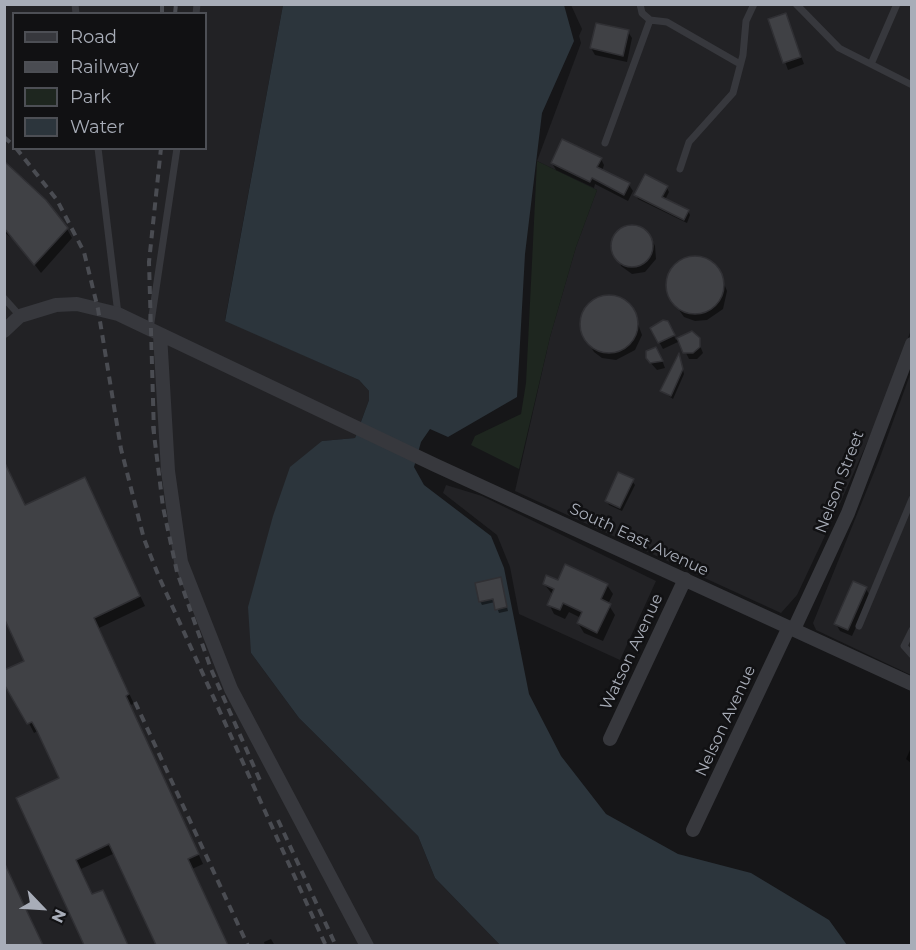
<!DOCTYPE html>
<style>
body{margin:0}
#map{position:relative;width:916px;height:950px;overflow:hidden;background:#161618;font-family:Montserrat,sans-serif}
canvas{display:block}
.frame{position:absolute;inset:0;border:6px solid #a8adb8;pointer-events:none}
.legend{position:absolute;left:12px;top:12px;width:195px;height:138px;box-sizing:border-box;background:#111113;border:2px solid #4d4f55;margin:0;padding:8px 10px;list-style:none;font-size:18px;color:#a8adb8}
.legend li{display:flex;align-items:center;gap:12px;height:30px}
.legend b{width:30px;border:2px solid #4d4f55}
.north{position:absolute;left:12px;top:878px;width:60px;height:60px;-webkit-text-stroke:4px #111113;paint-order:stroke;rotate:115deg;font-size:16px;font-weight:700;line-height:24px;text-align:center;color:#a8adb8}
.north::after{content:'';display:block;margin:auto;width:21px;height:27px;background:#a8adb8;clip-path:polygon(50% 0,100% 100%,50% 72%,0 100%)}
</style>
<div id="map">
<canvas width="916" height="950"></canvas>
<div class="frame"></div>
<ul class="legend">
<li><b style="height:8px;background:#37383d"></b>Road</li>
<li><b style="height:8px;background:#4a4c52"></b>Railway</li>
<li><b style="height:16px;background:#1e261f"></b>Park</li>
<li><b style="height:16px;background:#2c353c"></b>Water</li>
</ul>
<div class="north">N</div>
</div>
<script>
const context = document.querySelector('canvas').getContext('2d');
context.lineJoin = 'round';
function fillPath(path, color) { context.fillStyle = color; context.fill(path, 'evenodd'); }
const poly = rows => new Path2D(rows.map(r => 'M' + r).join(''));
function stroke(path, color, width, dash) { context.strokeStyle = color; context.lineWidth = width; context.lineCap = dash ? 'butt' : 'round'; context.setLineDash(dash || []); context.stroke(path); }
function drawText(font, color, halo, rows, align = 'center') {
  context.font = font + ' Montserrat,sans-serif'; context.lineWidth = 5; context.setLineDash([]); context.textBaseline = 'middle'; context.strokeStyle = halo; context.fillStyle = color; for (const [text, x, y, turn = 0] of rows) {
    context.save(); context.translate(x, y); context.rotate((+turn || 0) * Math.PI / 180); context.textAlign = isNaN(turn) ? turn : align; if (halo) context.strokeText(text, 0, 0); context.fillText(text, 0, 0); context.restore();
  }
}
fillPath(poly([
 [5,5,283,5,225,320,359,380,369,391,369,400,355,438,322,441,251,653,299,718,418,836,435,878,500,945,5,946],
 [14,14,206,14,206,148,14,148],
 [571,5,911,5,911,330,874,427,838,508,797,595,781,613,515,491,550,337,576,247,597,190,537,161,581,43,579,36,582,29],
 [911,372,911,675,816,630,813,623,879,460],
 [446,485,482,496,656,581,620,660,519,614,510,567,497,535,443,493]
]), '#222225');
fillPath(poly([
 [537,161,597,190,576,247,550,337,519,469,471,445,475,436,521,414,526,383]
]), '#1e261f');
fillPath(poly([
 [283,5,564,5,574,41,542,113,525,254,517,397,448,437,430,429,421,442,414,467,424,485,491,536,504,568,529,694,561,756,606,814,678,854,751,873,829,920,847,945,500,945,435,878,418,836,299,718,251,653,248,607,273,516,290,467,322,441,355,438,369,400,369,391,359,380,225,321]
]), '#2c353c');
fillPath(poly([
 [786,15,804,64,788,70,770,20],
 [628,32,632,38,627,62,595,55,591,48],
 [601,159,604,165,602,171,629,185,633,191,628,201,595,184,594,188,556,170,552,163],
 [4,164,67,229,72,238,41,273,19,244,4,232],
 [667,188,669,192,665,200,688,211,690,215,687,223,638,199,636,195],
 [637,227,651,238,655,246,656,259,645,272,632,274,621,266,613,241,624,228],
 [692,258,711,263,718,269,727,291,723,309,707,320,695,321,684,317,670,297,668,288,672,270,679,263],
 [606,297,621,299,634,313,642,335,635,350,616,360,602,358,594,352,582,332,581,323,589,305],
 [652,329,671,330,676,340,692,333,696,336,703,353,697,359,689,359,680,341,663,349],
 [660,355,665,368,657,370,649,361],
 [680,359,684,374,673,399,662,391],
 [85,479,145,606,99,628,134,704,130,705,203,864,192,869,228,946,157,946,115,853,81,869,93,896,107,901,128,946,86,946,18,798,61,779,39,730,34,733,29,723,25,506],
 [632,481,635,485,622,511,609,505,606,500],
 [500,579,508,611,499,613,495,602,482,605,480,601],
 [559,582,607,585,613,594,608,604,615,615,603,641,584,633,578,623,581,618,569,612,565,619,554,614,549,604,553,595,544,584],
 [866,589,870,596,852,636,840,631,836,624],
 [910,750,912,751,912,764,906,759],
 [4,864,6,867,42,946,4,946],
 [271,939,275,946,265,946,264,942]
]), '#0007');
const building = poly([
 [786,13,801,57,783,63,768,19,786,13],
 [596,23,629,30,623,56,590,48,596,23],
 [562,139,602,158,597,167,630,183,624,195,592,178,590,182,551,163,562,139],
 [4,161,46,200,68,228,34,265,4,228,4,161],
 [645,174,668,186,662,197,689,210,684,220,634,195,645,174],
 '611 246a21 21 0 1 1 42 0a21 21 0 1 1-42 0Z',
 '666 285a29 29 0 1 1 58 0a29 29 0 1 1-58 0Z',
 '580 324a29 29 0 1 1 58 0a29 29 0 1 1-58 0Z',
 [663,320,668,321,675,335,658,343,650,328,663,320],
 [692,331,700,338,700,347,693,353,683,353,677,338,692,331],
 [656,347,663,361,650,363,646,358,646,351,656,347],
 [679,353,683,369,671,396,660,391,679,353],
 [4,461,25,505,85,477,140,596,94,618,129,694,126,696,199,854,188,859,228,945,156,945,109,844,76,860,92,894,103,890,128,945,84,945,16,798,59,778,37,731,32,722,27,724,4,684,4,670,24,661,4,618,4,461],
 [618,472,634,479,620,508,605,501,618,472],
 [565,564,608,584,601,599,611,604,597,633,577,623,582,612,563,603,560,610,547,605,554,589,543,584,546,575,558,580,565,564],
 [501,577,507,607,495,610,493,599,479,602,475,583,501,577],
 [853,581,867,587,848,630,834,624,853,581],
 [4,862,23,903,43,945,4,945,4,862]
]);
fillPath(building, '#404145');
stroke(building, '#303034', 1.5);
stroke(poly([
 [75,4,76,14],
 [640,4,642,13,650,20],
 [796,4,839,48,912,85],
 [196,14,197,4],
 [871,64,897,4],
 [605,143,650,20,667,22,740,64],
 [98,148,118,314],
 [680,169,689,142,733,93,743,55,746,21,754,4],
 [4,298,20,316],
 [150,329,177,148],
 [859,626,912,499],
 [912,630,904,646,912,655]
]), '#37383d', 7);
stroke(poly([
 [4,331,20,316,56,305,77,304,118,314,435,465,912,684],
 [160,334,168,471,181,562,231,689,367,946],
 [794,629,848,513,912,344],
 [610,739,685,579],
 [693,830,789,627]
]), '#37383d', 14);
stroke(poly([
 [162,14,162,4],
 [175,14,176,4],
 [4,137,14,146],
 [16,148,57,200,84,252,98,309,121,449,144,539,159,577,326,946],
 [153,426,163,507,177,572,211,669,262,785],
 [154,434,149,262,161,148],
 [135,702,248,946],
 [278,820,336,946]
]), '#4a4c52', 4, [8, 6]);
drawText('16px', '#a8adb8', '#111113', [
 ["Nelson Street",840,482,-69],
 ["South East Avenue",639,540,25],
 ["Watson Avenue",632,652,-65],
 ["Nelson Avenue",726,721,-65]
]);
</script>
